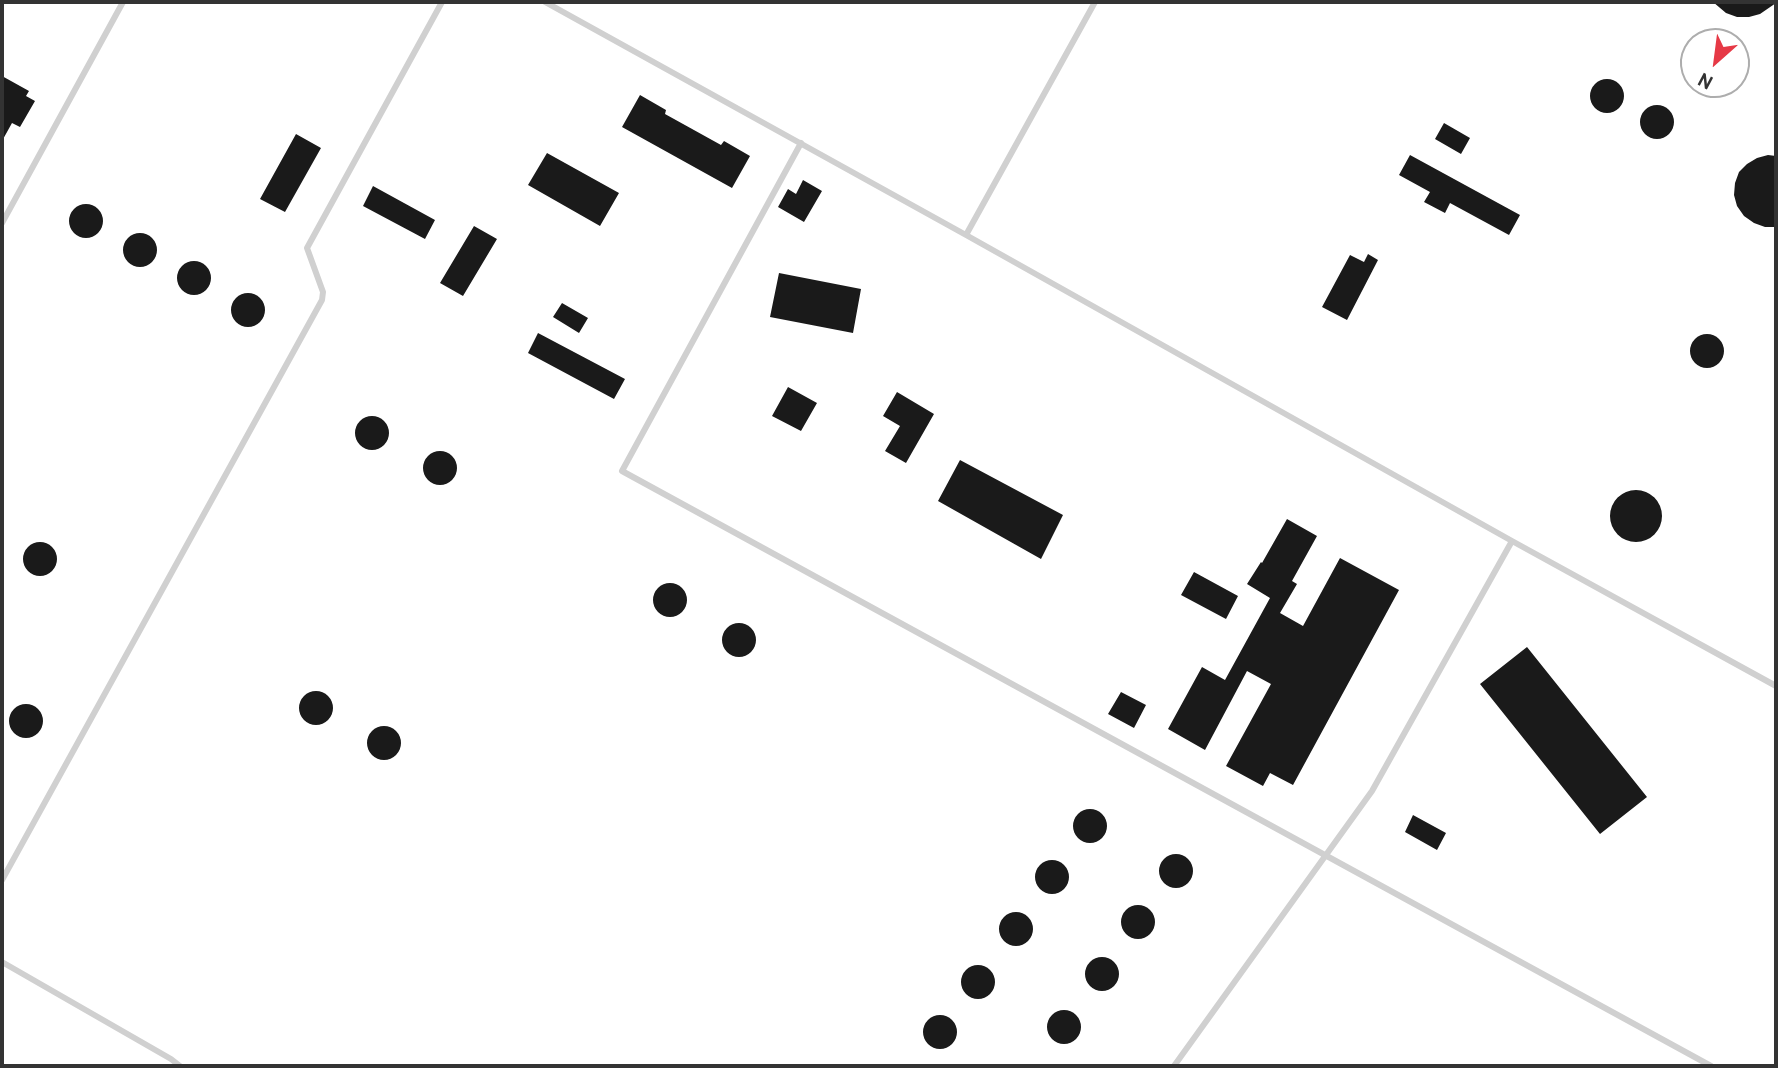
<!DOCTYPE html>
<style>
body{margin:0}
#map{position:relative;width:1778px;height:1068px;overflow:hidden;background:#fff;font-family:Overpass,sans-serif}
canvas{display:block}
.frame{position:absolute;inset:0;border:4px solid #333;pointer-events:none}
.north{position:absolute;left:1680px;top:28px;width:70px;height:70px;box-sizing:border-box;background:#fff;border:2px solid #adadad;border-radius:50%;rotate:208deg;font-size:19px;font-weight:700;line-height:28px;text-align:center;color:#333}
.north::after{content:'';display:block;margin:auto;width:24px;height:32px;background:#e63946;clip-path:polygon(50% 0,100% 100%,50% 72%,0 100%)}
</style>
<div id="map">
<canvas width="1778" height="1068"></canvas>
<div class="frame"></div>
<div class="north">N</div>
</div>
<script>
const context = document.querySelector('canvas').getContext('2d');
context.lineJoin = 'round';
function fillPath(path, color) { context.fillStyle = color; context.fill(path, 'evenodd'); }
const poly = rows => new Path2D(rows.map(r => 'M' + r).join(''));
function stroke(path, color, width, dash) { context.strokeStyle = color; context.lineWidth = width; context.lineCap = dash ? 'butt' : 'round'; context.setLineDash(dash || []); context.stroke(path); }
fillPath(poly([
 [1713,2,1776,2,1776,3,1760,14,1749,17,1737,17,1726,13],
 [2,76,29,91,26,96,35,101,20,127,12,123,2,141],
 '1590 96a17 17 0 1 1 34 0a17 17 0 1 1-34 0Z',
 [640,95,666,110,665,114,721,145,724,141,750,156,732,188,622,127],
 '1640 122a17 17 0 1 1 34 0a17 17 0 1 1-34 0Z',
 [1444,123,1470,138,1461,154,1435,139],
 [296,134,321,148,285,212,260,199],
 [547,153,619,193,600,226,528,185],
 [1410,155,1520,215,1509,235,1450,203,1445,213,1424,202,1430,192,1399,175],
 [1768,155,1776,156,1776,227,1765,227,1754,223,1744,216,1737,206,1734,195,1735,183,1739,172,1747,164,1757,158],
 [803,180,822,191,804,222,778,207,788,189,796,194],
 [373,186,435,220,425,239,363,206],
 '69 221a17 17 0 1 1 34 0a17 17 0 1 1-34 0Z',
 [474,226,497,239,463,296,440,283],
 '123 250a17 17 0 1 1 34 0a17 17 0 1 1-34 0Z',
 [1368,254,1378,260,1347,320,1322,307,1350,255,1364,262],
 '177 278a17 17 0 1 1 34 0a17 17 0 1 1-34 0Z',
 [779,273,861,289,853,333,770,317],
 '231 310a17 17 0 1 1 34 0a17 17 0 1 1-34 0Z',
 [562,303,588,318,579,333,553,317],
 [538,333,625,379,614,399,528,353],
 '1690 351a17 17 0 1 1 34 0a17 17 0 1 1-34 0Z',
 [788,387,817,403,801,431,772,416],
 [897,392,934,414,906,463,885,451,900,426,883,416],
 '355 433a17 17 0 1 1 34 0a17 17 0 1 1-34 0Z',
 '423 468a17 17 0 1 1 34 0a17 17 0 1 1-34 0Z',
 [960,460,1063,515,1041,559,938,501],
 '1610 516a26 26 0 1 1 52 0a26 26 0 1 1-52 0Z',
 [1287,519,1317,536,1292,581,1297,584,1280,613,1303,626,1340,558,1399,590,1293,785,1270,773,1263,786,1226,766,1271,684,1247,671,1205,750,1168,729,1202,667,1225,680,1270,598,1247,584,1261,562,1262,563],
 '23 559a17 17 0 1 1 34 0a17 17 0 1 1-34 0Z',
 [1194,572,1238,596,1226,619,1181,595],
 '653 600a17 17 0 1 1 34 0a17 17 0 1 1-34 0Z',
 '722 640a17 17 0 1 1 34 0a17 17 0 1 1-34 0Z',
 [1527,647,1647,797,1600,834,1480,684],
 '299 708a17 17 0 1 1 34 0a17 17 0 1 1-34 0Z',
 [1121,692,1146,705,1134,728,1108,714],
 '9 721a17 17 0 1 1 34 0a17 17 0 1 1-34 0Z',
 '367 743a17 17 0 1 1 34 0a17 17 0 1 1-34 0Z',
 '1073 826a17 17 0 1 1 34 0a17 17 0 1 1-34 0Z',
 [1413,815,1446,833,1437,850,1405,832],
 '1159 871a17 17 0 1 1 34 0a17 17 0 1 1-34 0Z',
 '1035 877a17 17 0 1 1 34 0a17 17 0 1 1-34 0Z',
 '1121 922a17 17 0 1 1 34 0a17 17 0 1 1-34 0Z',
 '999 929a17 17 0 1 1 34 0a17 17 0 1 1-34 0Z',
 '1085 974a17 17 0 1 1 34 0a17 17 0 1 1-34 0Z',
 '961 982a17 17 0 1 1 34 0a17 17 0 1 1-34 0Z',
 '1047 1027a17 17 0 1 1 34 0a17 17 0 1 1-34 0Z',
 '923 1032a17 17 0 1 1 34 0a17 17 0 1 1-34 0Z'
]), '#1a1a1a');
stroke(poly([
 [545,2,966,235,1512,541,1776,686],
 [801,143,622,471,1711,1066],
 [2,223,123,2],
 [966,235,1095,2],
 [2,880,322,300,323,292,307,248,442,2],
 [2,962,171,1059,180,1066],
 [1174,1066,1372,791,1512,541]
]), '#d0d0d0', 6);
</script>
